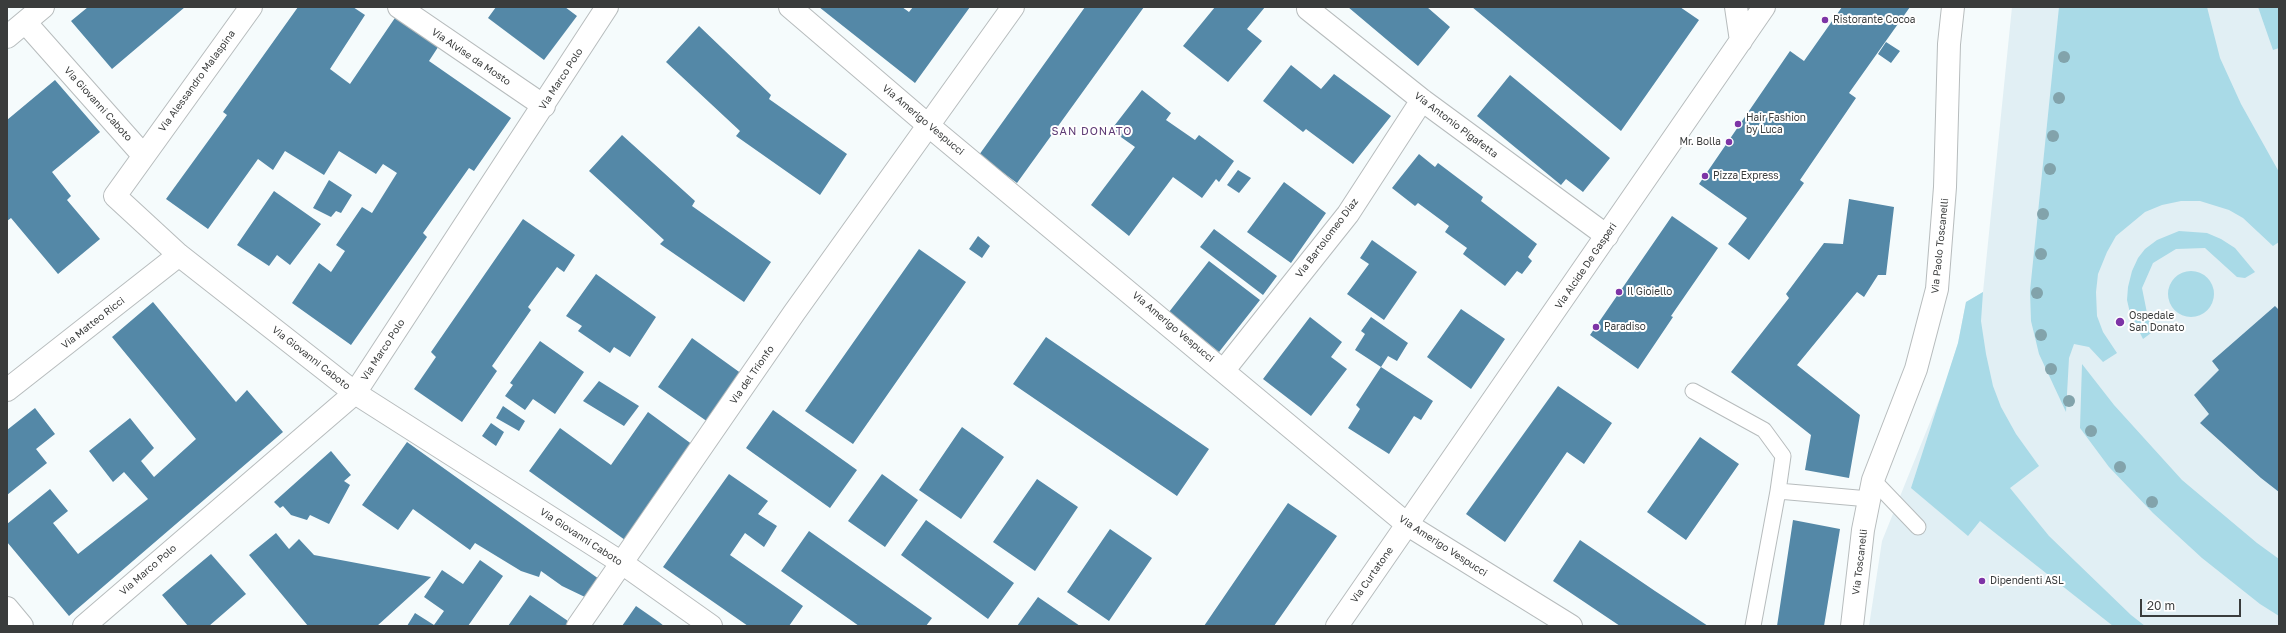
<!DOCTYPE html>
<style>
body{margin:0}
#map{position:relative;width:2286px;height:633px;overflow:hidden;background:#f5fbfc;font-family:"Golos Text",sans-serif}
canvas{display:block}
.frame{position:absolute;inset:0;border:8px solid #3a3c3c;pointer-events:none}
.scale{position:absolute;left:2140px;top:599px;width:101px;height:18px;box-sizing:border-box;border:2px solid #3a3c3c;border-top:0;padding-left:5px;font-size:12px;line-height:14px;white-space:nowrap;color:#3a3c3c;-webkit-text-stroke:3px #fff;paint-order:stroke}
</style>
<div id="map">
<canvas width="2286" height="633"></canvas>
<div class="frame"></div>
<div class="scale">20 m</div>
</div>
<script>
const context = document.querySelector('canvas').getContext('2d');
context.lineJoin = 'round';
function fillPath(path, color) { context.fillStyle = color; context.fill(path, 'evenodd'); }
const poly = rows => new Path2D(rows.map(r => 'M' + r).join(''));
function stroke(path, color, width, dash) { context.strokeStyle = color; context.lineWidth = width; context.lineCap = dash ? 'butt' : 'round'; context.setLineDash(dash || []); context.stroke(path); }
function drawText(font, color, halo, rows, align = 'center') {
  context.font = font + ' "Golos Text",sans-serif'; context.lineWidth = 4; context.setLineDash([]); context.textBaseline = 'middle'; context.strokeStyle = halo; context.fillStyle = color; for (const [text, x, y, turn = 0] of rows) {
    context.save(); context.translate(x, y); context.rotate((+turn || 0) * Math.PI / 180); context.textAlign = isNaN(turn) ? turn : align; if (halo) context.strokeText(text, 0, 0); context.fillText(text, 0, 0); context.restore();
  }
}
fillPath(poly([
 [2012,7,2279,7,2279,626,1869,626,1882,541,1945,385,1958,343,1966,302,1983,292]
]), '#e1eff4');
fillPath(poly([
 [2059,7,2207,7,2220,58,2241,104,2279,172,2279,242,2273,246,2243,218,2229,210,2200,201,2181,201,2162,205,2145,212,2116,236,2107,252,2098,274,2096,292,2097,316,2103,332,2117,353,2103,362,2089,347,2074,344,2069,358,2066,412,2039,354,2031,321,2030,291],
 [2258,7,2279,7,2279,48,2273,50],
 [2179,231,2207,233,2221,239,2235,248,2255,272,2245,278,2237,277,2205,248,2176,249,2153,263,2142,288,2147,313,2152,324,2151,333,2143,339,2130,313,2127,300,2128,287,2132,271,2138,258,2145,249,2157,240],
 '2168 294a23 23 0 1 1 46 0a23 23 0 1 1-46 0Z',
 [1983,292,1981,321,1986,354,1993,386,2001,407,2016,434,2039,466,2010,488,2049,536,2131,615,2145,626,2113,626,1980,521,1968,536,1911,488,1958,343,1966,302],
 [2082,364,2114,405,2182,480,2257,543,2279,559,2279,616,2260,604,2202,558,2153,513,2109,467,2080,428]
]), '#a9dae7');
fillPath(poly([
 [88,7,185,7,112,69,71,21],
 [298,7,353,7,365,15,330,69,350,84,401,9,444,38,429,61,511,118,474,171,469,168,423,233,427,237,351,345,292,303,319,263,331,272,345,251,336,245,362,207,372,213,397,173,383,164,376,174,339,151,324,175,285,151,273,170,258,159,208,229,166,199,227,115,223,112],
 [496,7,565,7,577,16,544,60,488,18],
 [819,7,902,7,909,12,913,7,970,7,915,83],
 [1085,7,1144,7,1017,183,979,155],
 [1215,7,1265,7,1247,29,1262,41,1228,82,1183,46],
 [1348,7,1427,7,1450,27,1418,66],
 [1472,7,1680,7,1699,20,1621,131],
 [1842,7,1910,7,1849,93,1856,98,1800,180,1804,183,1749,260,1728,244,1747,218,1699,184,1790,51,1804,61],
 [699,26,771,95,769,99,847,154,820,195,736,136,740,131,666,62],
 [1886,42,1900,51,1891,63,1878,54],
 [1291,65,1321,89,1334,74,1391,116,1353,164,1306,129,1303,132,1263,101],
 [1510,75,1610,158,1583,192,1566,179,1561,185,1477,116],
 [55,80,100,132,52,172,71,196,67,200,100,239,58,274,11,218,7,221,7,120],
 [1142,90,1171,113,1166,120,1195,140,1199,135,1234,161,1219,182,1216,179,1202,198,1173,177,1129,236,1091,205,1135,147,1111,130],
 [622,135,695,201,692,206,771,262,744,302,660,244,664,240,589,171],
 [1419,154,1435,167,1438,163,1483,197,1481,201,1537,244,1528,257,1532,261,1522,274,1517,271,1505,286,1463,254,1467,248,1445,232,1449,226,1418,203,1415,206,1392,188],
 [1238,170,1251,178,1239,193,1227,185],
 [329,180,352,195,341,213,336,211,331,217,313,208],
 [1284,182,1326,213,1291,263,1247,232],
 [274,191,321,224,290,265,277,255,269,266,237,245],
 [1849,199,1894,207,1886,275,1878,275,1864,297,1857,292,1797,365,1860,415,1849,478,1805,470,1811,435,1731,372,1789,298,1786,294,1824,243,1843,244],
 [1672,216,1718,248,1671,316,1673,317,1638,369,1590,335],
 [523,219,575,255,564,272,557,267,528,307,531,310,492,366,497,371,462,422,414,389,436,357,431,352],
 [1214,229,1277,276,1263,295,1200,247],
 [978,236,990,246,982,258,969,249],
 [1372,240,1417,272,1384,320,1347,294,1369,264,1360,258],
 [919,249,966,282,853,444,805,411],
 [1209,261,1260,300,1219,352,1169,312],
 [596,274,656,317,630,357,614,347,610,353,578,331,582,326,566,316],
 [153,302,236,402,247,390,283,432,69,616,7,542,7,524,50,489,68,511,53,523,78,554,148,499,124,472,113,482,89,451,130,418,154,448,141,461,154,477,196,439,112,337],
 [2275,306,2279,310,2279,492,2261,478,2200,423,2209,414,2194,395,2219,370,2212,361],
 [1461,309,1505,339,1471,389,1427,357],
 [1310,317,1342,342,1331,357,1347,369,1311,416,1263,379],
 [1371,317,1408,343,1397,361,1388,356,1381,367,1355,350,1365,334,1361,331],
 [1046,337,1209,449,1177,496,1013,384],
 [692,338,742,374,708,422,658,387],
 [540,341,584,372,555,414,533,399,525,410,505,396,513,385,510,383],
 [1381,367,1433,401,1421,420,1414,416,1389,454,1348,428,1360,409,1356,405],
 [599,381,639,406,624,426,583,401],
 [1558,386,1612,423,1584,464,1567,452,1505,542,1466,514],
 [503,406,525,421,519,431,496,418],
 [35,408,55,434,36,449,47,463,7,495,7,430],
 [773,410,857,470,830,508,746,448],
 [648,412,693,445,625,540,529,471,560,428,611,465],
 [491,423,504,432,496,446,482,436],
 [962,427,1004,457,961,519,919,490],
 [1700,437,1739,464,1686,540,1647,512],
 [407,442,599,579,587,598,562,586,541,571,539,577,521,571,475,543,470,550,413,509,398,530,362,505],
 [331,451,351,475,344,481,350,485,329,524,310,515,307,520,291,515,283,506,280,508,274,502],
 [729,474,768,501,758,514,777,526,764,547,745,533,730,555,803,606,789,626,748,626,663,567],
 [882,474,918,500,885,547,848,521],
 [1037,479,1078,507,1035,571,993,542],
 [1288,503,1337,536,1274,626,1204,626],
 [926,520,1014,583,988,619,901,555],
 [1793,520,1840,529,1824,626,1777,626],
 [1110,529,1152,558,1109,621,1067,592],
 [809,531,932,618,926,626,859,626,781,571],
 [276,533,289,549,299,539,314,555,431,577,377,626,308,626,249,555],
 [1580,540,1655,591,1708,626,1620,626,1553,581],
 [211,554,246,594,209,626,188,626,162,595],
 [480,560,503,576,468,626,407,626,415,613,434,625,444,611,424,597,442,570,463,584],
 [530,595,568,621,565,626,508,626],
 [1038,597,1080,626,1017,626],
 [636,606,659,622,664,626,622,626]
]), '#5488a7');
const service = poly([
 [1693,391,1764,430,1783,456,1778,491],
 [1873,480,1918,527],
 [1753,626,1778,491,1869,499]
]);
const minor = poly([
 [251,7,115,196,179,255,355,393,622,563,711,626],
 [399,7,544,106],
 [790,7,929,126,1408,525,1571,626],
 [1736,7,1741,41],
 [1308,9,1422,100,1607,236],
 [25,22,143,155],
 [7,37,43,7],
 [1224,370,1348,214,1422,100],
 [7,390,179,255],
 [84,626,355,393,607,7],
 [578,626,794,313,1013,7],
 [1337,626,1764,7],
 [1852,626,1863,530,1873,480,1916,369,1937,289,1945,187,1949,44,1953,7]
]);
const tertiary = poly([
 [7,608,22,626]
]);
stroke(service, '#b7bcbd', 17);
stroke(minor, '#b7bcbd', 24);
stroke(tertiary, '#b7bcbd', 24);
stroke(service, '#fff', 15);
stroke(minor, '#fff', 22);
stroke(tertiary, '#fff', 22);
context.fillStyle = '#82a3ab';
for (const [x, y] of [
 [2064,57],
 [2059,98],
 [2053,136],
 [2050,169],
 [2043,214],
 [2041,254],
 [2037,293],
 [2041,335],
 [2051,369],
 [2069,401],
 [2091,431],
 [2120,467],
 [2152,502]
]) { context.beginPath(); context.arc(x, y, 6, 0, 2 * Math.PI); context.fill(); }
for (const [x, y, r, color] of [
 [1825,20,4,"#7d34a6"],
 [1738,124,4,"#7d34a6"],
 [1729,142,4,"#7d34a6"],
 [1705,176,4,"#7d34a6"],
 [1619,292,4,"#7d34a6"],
 [2120,322,5,"#7d34a6"],
 [1596,327,4,"#7d34a6"],
 [1982,581,4,"#7d34a6"]
]) { const dot = new Path2D(); dot.arc(x, y, r, 0, 2 * Math.PI); context.fillStyle = color; context.fill(dot); stroke(dot, '#fff', 1.5); }
drawText('10px', '#3a3c3c', '#fff', [
 ["Ristorante Cocoa",1833,20],
 ["Hair Fashion",1746,118],
 ["by Luca",1746,130],
 ["Mr. Bolla",1721,142,"right"],
 ["Pizza Express",1713,176],
 ["Il Gioiello",1627,292],
 ["Ospedale",2129,316],
 ["San Donato",2129,328],
 ["Paradiso",1604,327],
 ["Dipendenti ASL",1990,581]
], 'left');
drawText('10px', '#3a3c3c', '#fff', [
 ["Via Alvise da Mosto",471,57,34],
 ["Via Marco Polo",561,79,-57],
 ["Via Alessandro Malaspina",197,81,-54],
 ["Via Giovanni Caboto",98,104,48],
 ["Via Amerigo Vespucci",923,120,40],
 ["Via Antonio Pigafetta",1456,125,37],
 ["Via Bartolomeo Diaz",1327,238,-53],
 ["Via Paolo Toscanelli",1940,246,-84],
 ["Via Alcide De Gasperi",1586,266,-56],
 ["Via Matteo Ricci",93,323,-38],
 ["Via Amerigo Vespucci",1173,327,40],
 ["Via Marco Polo",383,350,-57],
 ["Via Giovanni Caboto",311,358,38],
 ["Via del Trionfo",752,375,-55],
 ["Via Giovanni Caboto",581,537,33],
 ["Via Amerigo Vespucci",1443,546,33],
 ["Via Toscanelli",1860,562,-83],
 ["Via Marco Polo",148,570,-41],
 ["Via Curtatone",1372,575,-55]
]);
context.letterSpacing = '1px';
drawText('11px', '#5e3b75', '#fff', [
 ["SAN DONATO",1092,132]
]);
context.letterSpacing = '0px';
</script>
